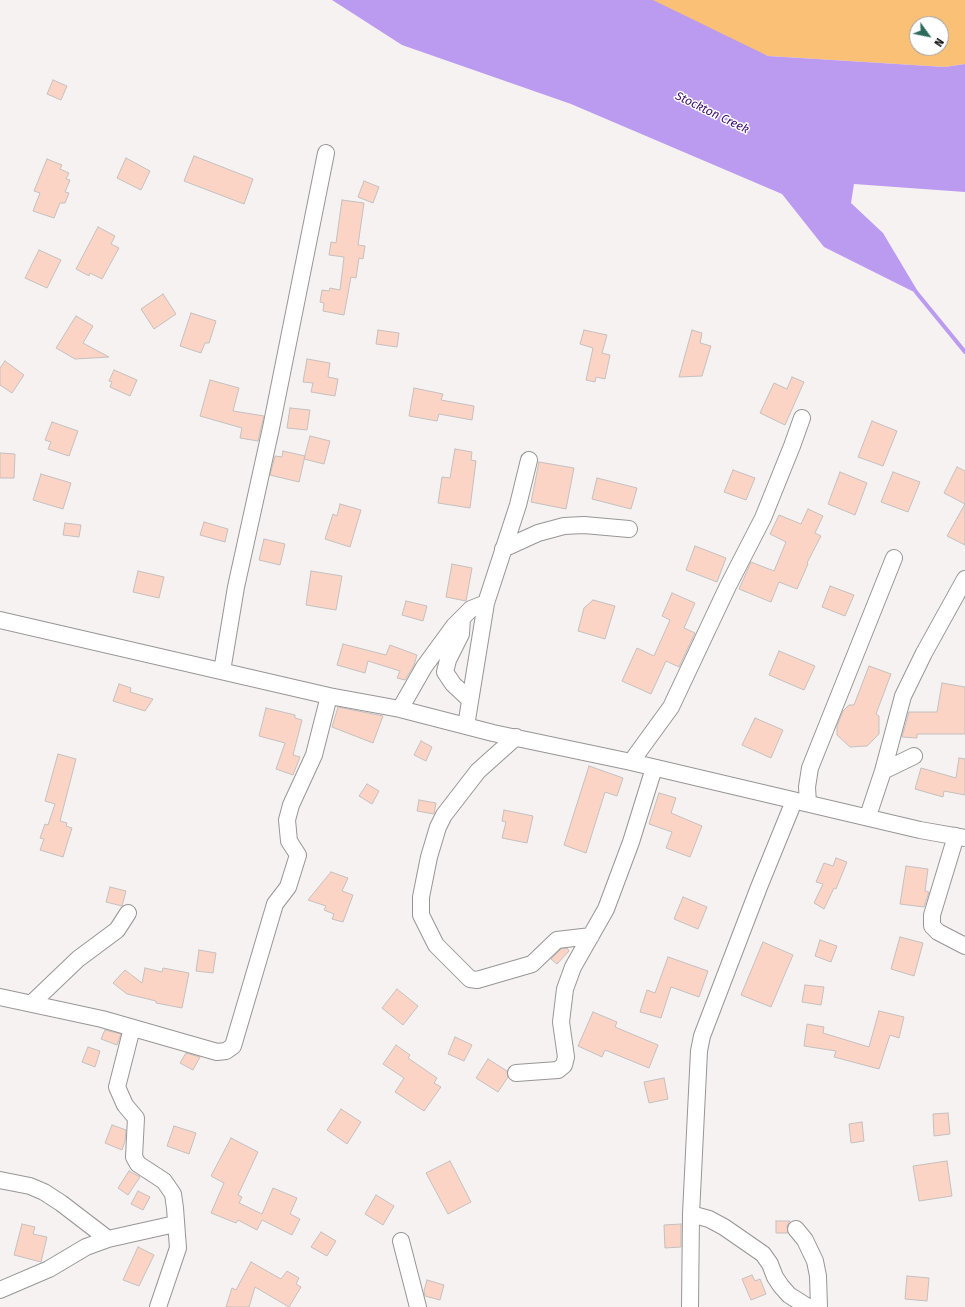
<!DOCTYPE html>
<style>
body{margin:0}
#map{position:relative;width:965px;height:1307px;overflow:hidden;background:#f6f2f2;font-family:"Fira Sans",sans-serif}
canvas{display:block}
.north{position:absolute;left:909px;top:16px;width:40px;height:40px;box-sizing:border-box;background:#fff;border:1px solid #9f9e9e;border-radius:50%;rotate:123deg;font-size:11px;font-weight:700;line-height:16px;text-align:center;color:#0e0c0d}
.north::after{content:'';display:block;margin:auto;width:14px;height:18px;background:#2c6c5a;clip-path:polygon(50% 0,100% 100%,50% 72%,0 100%)}
</style>
<div id="map">
<canvas width="965" height="1307"></canvas>
<div class="north">N</div>
</div>
<script>
const context = document.querySelector('canvas').getContext('2d');
context.lineJoin = 'round';
function fillPath(path, color) { context.fillStyle = color; context.fill(path, 'evenodd'); }
const poly = rows => new Path2D(rows.map(r => 'M' + r).join(''));
function stroke(path, color, width, dash) { context.strokeStyle = color; context.lineWidth = width; context.lineCap = dash ? 'butt' : 'round'; context.setLineDash(dash || []); context.stroke(path); }
function drawText(font, color, halo, rows, align = 'center') {
  context.font = font + ' "Fira Sans",sans-serif'; context.lineWidth = 3; context.setLineDash([]); context.textBaseline = 'middle'; context.strokeStyle = halo; context.fillStyle = color; for (const [text, x, y, turn = 0] of rows) {
    context.save(); context.translate(x, y); context.rotate((+turn || 0) * Math.PI / 180); context.textAlign = isNaN(turn) ? turn : align; if (halo) context.strokeText(text, 0, 0); context.fillText(text, 0, 0); context.restore();
  }
}
fillPath(poly([
 [629,0,965,0,965,64,945,67,768,56],
 [917,24,941,24,941,48,917,48]
]), '#fac176');
fillPath(poly([
 [332,0,653,0,768,56,945,67,965,64,965,192,854,184,851,203,883,233,920,295,824,247,782,194,571,104,402,45]
]), '#bb9bef');
stroke(poly([
 [916,292,965,352]
]), '#bb9bef', 4);
const building = poly([
 [53,80,67,86,61,100,47,94,53,80],
 [194,156,253,179,244,204,184,181,194,156],
 [126,158,150,171,141,190,117,178,126,158],
 [47,159,62,165,60,169,69,173,66,179,70,180,65,192,69,193,65,203,60,203,54,218,33,211,40,193,34,191,47,159],
 [364,181,379,187,373,203,358,197,364,181],
 [342,200,364,203,358,245,365,246,363,259,359,258,356,278,351,277,344,315,323,311,324,303,320,302,322,290,329,291,330,288,340,290,344,257,329,255,331,242,336,243,342,200],
 [98,227,115,236,111,244,119,248,102,279,90,273,89,276,76,269,98,227],
 [39,250,61,260,47,288,25,278,39,250],
 [163,294,176,314,154,329,141,309,163,294],
 [191,313,216,321,209,343,205,343,201,353,180,346,191,313],
 [76,316,93,326,83,343,109,357,75,359,56,348,76,316],
 [378,330,399,333,397,347,376,344,378,330],
 [584,330,607,335,602,353,610,355,605,379,596,377,595,382,586,380,593,348,580,344,584,330],
 [692,330,702,333,700,343,711,346,702,376,679,377,692,330],
 [307,359,330,363,328,377,338,379,335,396,311,392,313,383,303,382,307,359],
 [5,361,24,375,12,393,0,385,0,368,5,361],
 [114,370,137,380,130,396,110,387,112,382,109,381,114,370],
 [792,377,804,382,785,425,760,413,774,383,787,389,792,377],
 [210,380,239,388,233,411,264,416,258,441,240,438,242,428,200,416,210,380],
 [414,388,443,394,441,400,474,406,472,420,439,414,437,421,409,416,414,388],
 [290,408,310,410,307,430,287,428,290,408],
 [872,421,897,431,883,466,858,457,872,421],
 [52,422,78,431,69,456,48,449,51,442,45,440,52,422],
 [310,436,330,441,324,464,304,459,310,436],
 [455,449,472,452,471,460,476,461,470,508,438,503,442,477,450,478,455,449],
 [283,451,305,456,299,482,270,475,275,456,282,457,283,451],
 [0,453,15,454,14,478,0,478,0,453],
 [539,462,574,468,566,509,531,502,539,462],
 [957,467,965,471,965,545,947,536,965,504,944,493,957,467],
 [733,470,755,478,746,500,724,492,733,470],
 [840,472,867,483,855,515,828,504,840,472],
 [893,472,920,482,908,512,881,502,893,472],
 [41,474,71,483,63,509,33,500,41,474],
 [597,478,637,488,631,509,592,499,597,478],
 [340,504,361,510,350,547,325,539,333,514,337,516,340,504],
 [808,509,823,516,815,533,821,536,807,563,808,564,797,589,779,582,771,602,739,589,751,562,774,571,786,542,770,534,779,515,801,524,808,509],
 [204,522,228,529,225,542,200,535,204,522],
 [65,523,81,525,79,537,63,535,65,523],
 [264,539,285,544,280,565,259,560,264,539],
 [695,546,726,558,717,582,686,570,695,546],
 [452,564,472,568,466,601,446,597,452,564],
 [138,571,164,577,159,598,133,592,138,571],
 [311,571,342,576,336,610,306,605,311,571],
 [830,586,854,595,845,616,822,607,830,586],
 [672,593,695,603,684,628,695,633,679,667,666,661,651,694,622,681,637,648,654,656,670,620,662,616,672,593],
 [593,600,615,606,605,639,578,631,584,608,593,600],
 [406,601,427,606,423,621,402,615,406,601],
 [343,644,386,655,390,645,417,655,414,665,405,680,397,678,400,671,368,661,365,673,337,665,343,644],
 [779,651,815,666,804,690,769,675,779,651],
 [869,666,891,674,876,714,879,716,879,734,867,746,850,747,837,735,837,726,843,711,849,705,854,705,869,666],
 [942,683,965,687,965,734,917,734,917,738,902,737,909,712,937,712,942,683],
 [119,684,131,688,130,692,153,699,145,711,113,701,119,684],
 [338,707,383,716,373,743,332,727,338,707],
 [266,708,295,715,295,718,302,720,293,755,300,757,293,775,276,769,285,743,259,736,266,708],
 [755,718,783,730,771,758,742,745,755,718],
 [421,741,432,747,426,761,414,755,421,741],
 [58,754,76,759,60,821,67,823,66,826,72,828,63,857,40,850,44,839,40,838,45,824,48,825,55,804,45,801,58,754],
 [959,758,965,759,965,795,944,791,943,797,915,789,921,768,956,778,959,758],
 [589,766,623,778,617,796,605,792,586,853,564,845,589,766],
 [367,784,379,791,372,804,359,796,367,784],
 [659,793,676,798,671,813,702,826,690,857,666,848,672,832,649,824,659,793],
 [419,800,436,803,434,814,417,811,419,800],
 [504,810,533,816,527,843,502,838,506,822,502,821,504,810],
 [836,858,847,862,836,889,834,888,824,909,814,903,823,884,816,882,824,863,833,866,836,858],
 [906,866,928,869,925,891,929,892,924,907,900,904,906,866],
 [331,872,348,878,342,891,353,895,343,922,332,919,334,914,324,910,326,906,308,900,331,872],
 [110,887,126,891,122,906,106,902,110,887],
 [683,897,707,907,698,929,674,919,683,897],
 [900,937,923,943,914,976,891,969,900,937],
 [820,940,837,946,831,962,815,956,820,940],
 [763,942,793,955,771,1007,741,995,763,942],
 [567,948,569,951,557,964,551,959,561,949,567,948],
 [199,950,216,953,213,973,196,971,199,950],
 [668,957,708,971,699,997,671,987,661,1018,640,1012,647,990,655,993,668,957],
 [145,968,162,972,163,968,189,973,182,1008,156,1003,156,1001,127,994,113,983,125,970,142,983,145,968],
 [805,985,824,987,821,1005,802,1002,805,985],
 [397,989,418,1006,403,1025,382,1008,397,989],
 [879,1011,904,1017,899,1038,890,1035,879,1069,834,1057,836,1051,804,1046,807,1024,824,1027,823,1033,869,1047,879,1011],
 [593,1012,617,1022,615,1027,658,1045,649,1068,605,1050,602,1057,578,1046,593,1012],
 [105,1030,121,1034,117,1045,101,1039,105,1030],
 [455,1037,472,1045,464,1061,448,1054,455,1037],
 [396,1045,410,1055,408,1058,437,1078,434,1083,441,1087,424,1111,395,1092,404,1078,383,1064,396,1045],
 [88,1047,100,1051,95,1067,82,1062,88,1047],
 [186,1053,200,1057,193,1070,180,1063,186,1053],
 [488,1059,507,1071,508,1077,498,1092,476,1078,488,1059],
 [664,1078,668,1099,649,1103,644,1082,664,1078],
 [341,1109,361,1122,347,1144,327,1130,341,1109],
 [948,1113,950,1134,934,1136,933,1114,948,1113],
 [862,1122,864,1141,851,1143,849,1124,862,1122],
 [112,1125,126,1130,125,1141,122,1150,105,1143,112,1125],
 [174,1126,196,1133,189,1154,167,1146,174,1126],
 [231,1138,258,1152,238,1195,242,1197,239,1203,262,1214,273,1188,297,1198,290,1214,300,1219,292,1235,262,1220,257,1230,238,1220,236,1223,211,1213,224,1183,211,1176,231,1138],
 [450,1161,471,1202,448,1214,426,1173,450,1161],
 [947,1161,952,1196,919,1201,913,1166,947,1161],
 [129,1171,140,1177,128,1195,118,1188,129,1171],
 [138,1191,150,1197,143,1210,131,1204,138,1191],
 [376,1195,394,1206,383,1225,365,1214,376,1195],
 [776,1221,790,1221,787,1226,788,1233,776,1233,776,1221],
 [22,1224,35,1227,33,1234,47,1237,41,1262,14,1255,22,1224],
 [681,1224,681,1247,665,1248,664,1225,681,1224],
 [321,1232,336,1241,327,1256,311,1247,321,1232],
 [138,1247,154,1255,139,1286,123,1280,138,1247],
 [251,1262,281,1279,287,1271,299,1278,296,1284,301,1287,289,1307,255,1287,249,1307,226,1307,232,1288,236,1290,251,1262],
 [752,1275,755,1281,760,1279,766,1294,751,1300,742,1279,752,1275],
 [907,1276,929,1278,927,1301,905,1299,907,1276],
 [427,1280,444,1285,440,1300,425,1296,424,1291,427,1280]
]);
fillPath(building, '#fcd4c6');
stroke(building, '#c3c0be', 1);
const street = poly([
 [503,549,538,533,564,526,584,525,629,529],
 [462,618,461,634,448,660,445,672,453,684,470,700],
 [0,620,329,696,400,709,493,733,631,762,920,830,965,838],
 [222,671,236,587,271,428,326,153],
 [400,709,424,667,454,626,471,609,486,603],
 [466,726,486,603,518,505,529,460],
 [516,737,478,771,444,815,438,827,429,857,421,897,421,915,436,945,470,979,477,980,532,964,557,940,591,936],
 [631,762,671,707,728,586,763,518,792,446,802,418],
 [883,771,903,696,924,653,965,579],
 [808,803,807,787,810,768,894,558],
 [868,816,883,771,914,756],
 [947,835,956,836,932,915,932,926,938,932,965,946],
 [0,997,102,1019,217,1052,226,1051,233,1046,275,904,288,887,298,855,289,841,287,820,291,805,314,755,329,696],
 [32,1003,78,959,117,930,128,913],
 [132,1028,117,1087,125,1105,136,1118,134,1157,138,1164,164,1181,173,1194,175,1208,178,1248,158,1307],
 [516,1073,558,1070,564,1065,566,1057,561,1022,565,989,573,967,606,909,631,842,654,768],
 [0,1180,30,1186,44,1192,61,1203,108,1239],
 [691,1214,709,1219,724,1227,763,1254,770,1264,775,1277,781,1286,789,1295,808,1307],
 [796,1229,805,1240,815,1261,818,1276,819,1307],
 [401,1241,418,1307],
 [0,1290,49,1269,86,1247,108,1239,175,1224],
 [690,1307,691,1214,699,1051,702,1036,759,887,794,801]
]);
stroke(street, '#999595', 18);
stroke(street, '#fff', 16);
drawText('italic 12px', '#3e086d', '#fff', [
 ["Stockton Creek",712,113,26]
]);
</script>
